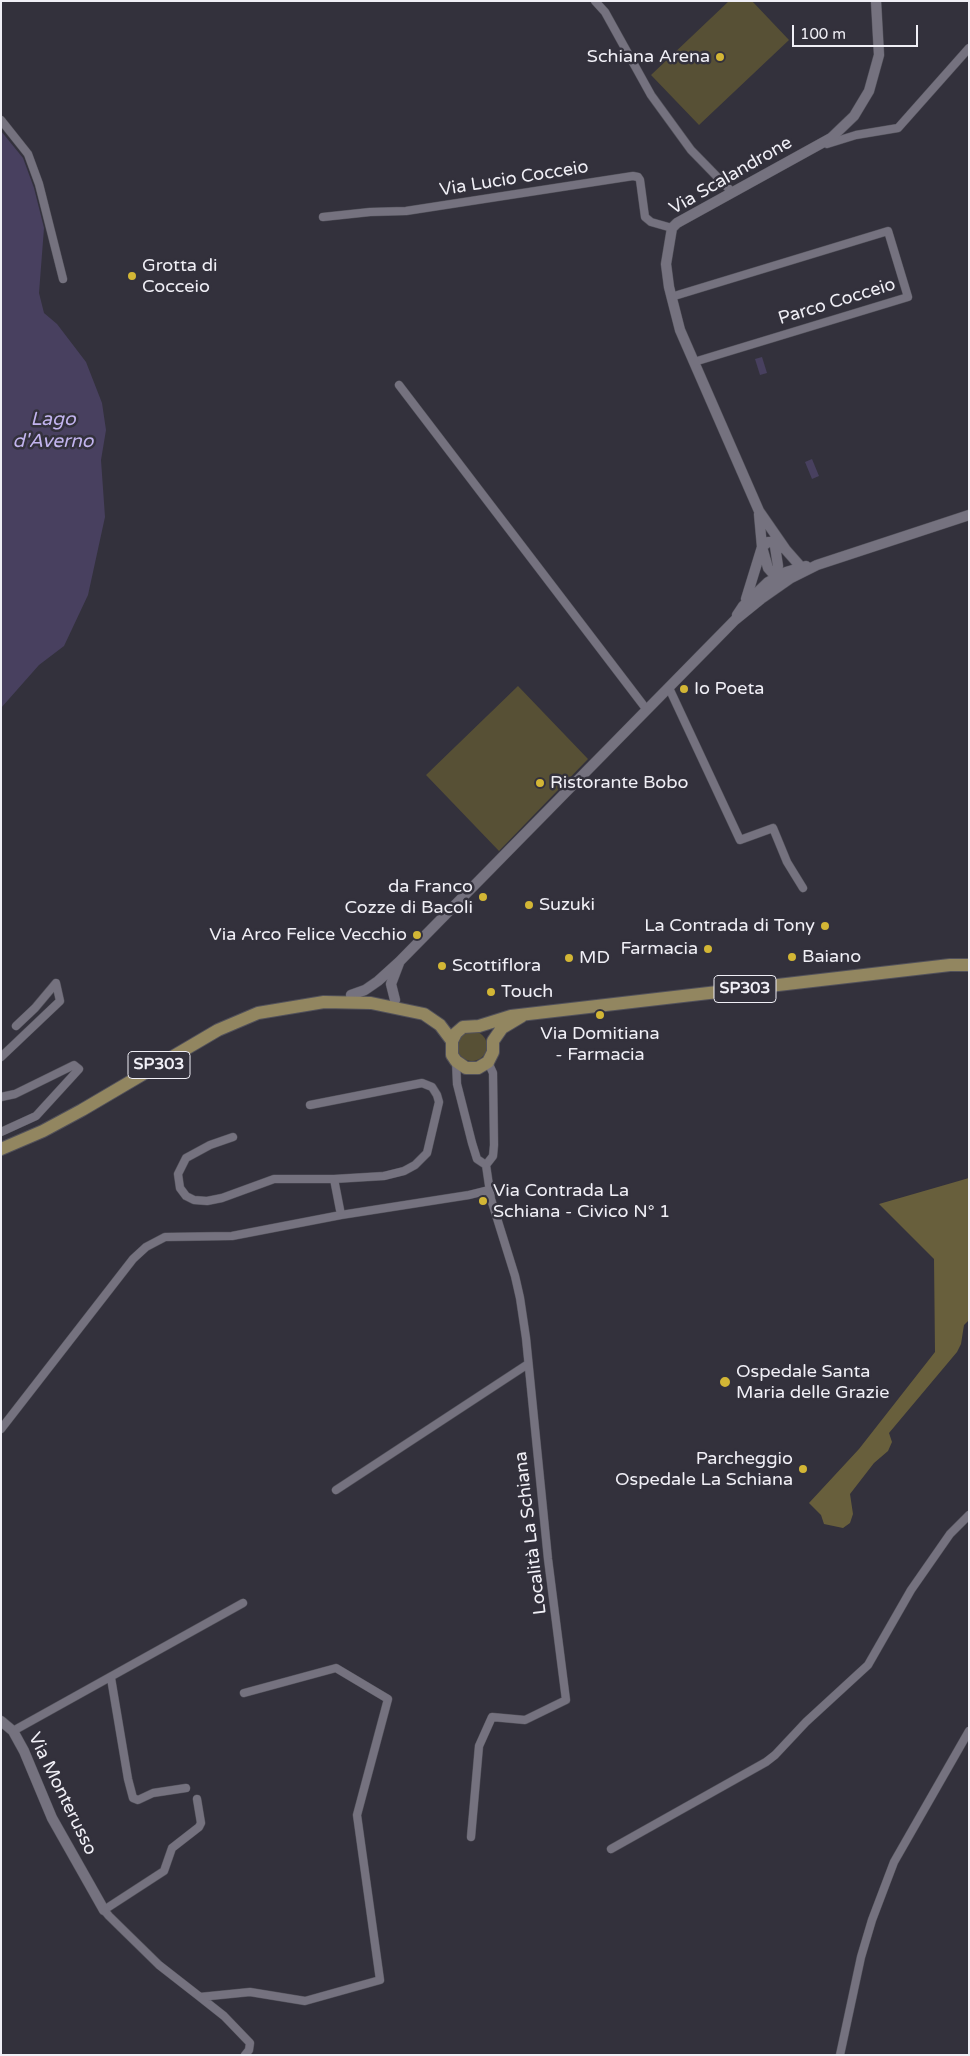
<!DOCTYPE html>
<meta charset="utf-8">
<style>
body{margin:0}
#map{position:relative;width:970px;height:2056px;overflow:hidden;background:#33313c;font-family:"Varela Round",sans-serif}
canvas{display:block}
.frame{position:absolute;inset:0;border:2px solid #f0eff6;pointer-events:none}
.scale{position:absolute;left:792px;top:25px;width:126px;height:22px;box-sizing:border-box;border:2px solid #f0eff6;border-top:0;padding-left:6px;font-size:15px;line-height:18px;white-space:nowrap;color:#f0eff6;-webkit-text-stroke:4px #33313c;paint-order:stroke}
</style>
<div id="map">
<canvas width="970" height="2056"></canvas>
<div class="frame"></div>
<div class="scale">100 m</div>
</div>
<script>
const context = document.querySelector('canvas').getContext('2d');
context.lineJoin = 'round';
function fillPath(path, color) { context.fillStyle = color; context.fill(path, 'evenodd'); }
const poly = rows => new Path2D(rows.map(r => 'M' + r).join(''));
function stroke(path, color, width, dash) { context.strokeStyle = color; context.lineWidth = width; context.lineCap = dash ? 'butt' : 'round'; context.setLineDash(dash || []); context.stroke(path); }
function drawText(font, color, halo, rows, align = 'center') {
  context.font = font + ' "Varela Round",sans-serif'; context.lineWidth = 5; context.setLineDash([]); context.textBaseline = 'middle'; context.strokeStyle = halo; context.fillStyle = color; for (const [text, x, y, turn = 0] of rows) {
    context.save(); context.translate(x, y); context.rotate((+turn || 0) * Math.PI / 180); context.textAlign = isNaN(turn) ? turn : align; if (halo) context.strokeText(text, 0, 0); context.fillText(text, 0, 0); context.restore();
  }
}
fillPath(poly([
 [729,1,752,1,789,40,699,125,651,75],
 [518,686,588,759,499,851,426,775],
 '457 1046a15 15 0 1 1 30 0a15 15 0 1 1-30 0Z'
]), '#575035');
fillPath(poly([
 [969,1178,969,1320,964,1325,961,1344,957,1352,889,1433,892,1442,888,1451,874,1463,850,1494,853,1514,850,1523,843,1528,824,1524,821,1515,809,1503,859,1449,935,1352,934,1259,879,1204]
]), '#685f3c');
fillPath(poly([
 [1,131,23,158,34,188,44,228,39,293,44,313,57,324,86,362,102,403,106,430,101,460,105,517,88,595,64,646,39,665,1,708],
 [762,357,767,373,760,375,755,359],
 [812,459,819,476,812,479,805,462]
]), '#48405f');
const minor = poly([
 [595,1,605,12,651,95,691,150,732,192],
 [1,120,28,154,39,184,63,279],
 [827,144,856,135,898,128,969,48],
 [323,217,370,212,406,211,633,176,638,177,640,180,645,217,651,222,672,228],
 [671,297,888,231,908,297,694,362],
 [399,385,647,710],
 [669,688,740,840,773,828,787,862,803,888],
 [1,1057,60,1001,56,983,35,1008,16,1026],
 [456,1061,457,1084,472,1143,477,1159,486,1165],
 [1,1097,15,1094,74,1065,79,1069,36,1116,1,1132],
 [233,1137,210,1145,186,1158,178,1174,180,1188,186,1196,194,1200,207,1201,222,1198,274,1179,334,1179,384,1176,404,1171,415,1165,427,1153,439,1102,437,1095,432,1087,422,1083,310,1105],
 [334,1179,341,1215],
 [1,1429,133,1259,146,1247,165,1237,232,1236,341,1215,469,1195,489,1190],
 [336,1490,528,1364],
 [111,1678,128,1779,133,1798,138,1800,153,1793,186,1788],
 [13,1731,243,1603],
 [197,1799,201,1823,199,1827,172,1848,164,1871,104,1910,109,1916,159,1965,200,1997,250,1992,305,2001,380,1980,357,1815,388,1699,336,1668,244,1693],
 [471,1837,479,1746,492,1717,525,1720,566,1700,548,1559,526,1338,520,1298,515,1276,491,1199,486,1165,493,1156,494,1145,493,1073,488,1062],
 [611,1849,766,1762,775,1755,806,1722,868,1665,911,1590,950,1534,969,1515],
 [200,1997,224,2016,250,2043,249,2050,245,2055],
 [840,2055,861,1957,872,1920,894,1862,969,1731]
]);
const tertiary = poly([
 [759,514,762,547,768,568,776,577,782,577],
 [774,540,778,566,775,580],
 [801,567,786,550,759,511,680,330,669,287,666,264,672,228,677,223,831,138,854,116,869,91,879,55,876,1],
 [746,599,762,547,768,542,772,542,783,548],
 [737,615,743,606,768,582,786,572,806,566],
 [351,995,365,990,378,981,399,962,735,620,761,599,791,578,817,565,969,515],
 [395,1000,391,984,399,963],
 [1,1721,13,1731,24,1751,52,1818,104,1910]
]);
const primary = poly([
 [522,1016,502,1028,493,1041,493,1052,488,1062,478,1068,466,1068,456,1061,452,1055,452,1041,456,1033,463,1027,479,1026,511,1016,950,965,969,965],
 [1,1149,43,1131,82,1110,218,1030,258,1013,324,1002,371,1003,424,1014,440,1025,452,1041]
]);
stroke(minor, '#52515a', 9);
stroke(tertiary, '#52515a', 11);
stroke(primary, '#52515a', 14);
stroke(minor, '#75727f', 8);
stroke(tertiary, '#75727f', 10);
stroke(primary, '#928660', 12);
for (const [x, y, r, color] of [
 [720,57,5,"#d3b635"],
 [132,276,5,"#d3b635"],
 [684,689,5,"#d3b635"],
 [540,783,5,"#d3b635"],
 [483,897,5,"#d3b635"],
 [529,905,5,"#d3b635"],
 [825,926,5,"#d3b635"],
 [417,935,5,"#d3b635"],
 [708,949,5,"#d3b635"],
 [792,957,5,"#d3b635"],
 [569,958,5,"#d3b635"],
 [442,966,5,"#d3b635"],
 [491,992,5,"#d3b635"],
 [600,1015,5,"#d3b635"],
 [483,1201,5,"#d3b635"],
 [725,1382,6,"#d3b635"],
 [803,1469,5,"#d3b635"]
]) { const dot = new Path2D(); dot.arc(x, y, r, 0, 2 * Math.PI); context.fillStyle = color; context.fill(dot); stroke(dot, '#33313c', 2); }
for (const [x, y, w] of [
 [745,989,62],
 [159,1065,62]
]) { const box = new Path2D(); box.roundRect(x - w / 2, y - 13.5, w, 27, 4); context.fillStyle = '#33313c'; context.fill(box); stroke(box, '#f0eff6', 1); }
drawText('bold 16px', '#f0eff6', null, [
 ["SP303",745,989],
 ["SP303",159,1065]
]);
drawText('18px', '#f0eff6', '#33313c', [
 ["Schiana Arena",710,57,"right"],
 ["Grotta di",142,266],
 ["Cocceio",142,287],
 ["Io Poeta",694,689],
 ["Ristorante Bobo",550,783],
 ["da Franco",473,887,"right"],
 ["Cozze di Bacoli",473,908,"right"],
 ["Suzuki",539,905],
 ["La Contrada di Tony",815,926,"right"],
 ["Via Arco Felice Vecchio",407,935,"right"],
 ["Farmacia",698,949,"right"],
 ["Baiano",802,957],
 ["MD",579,958],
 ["Scottiflora",452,966],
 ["Touch",501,992],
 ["Via Domitiana",600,1034,"center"],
 ["- Farmacia",600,1055,"center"],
 ["Via Contrada La",493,1191],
 ["Schiana - Civico N° 1",493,1212],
 ["Ospedale Santa",736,1372],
 ["Maria delle Grazie",736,1393],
 ["Parcheggio",793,1459,"right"],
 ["Ospedale La Schiana",793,1480,"right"]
], 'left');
drawText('18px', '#f0eff6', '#33313c', [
 ["Via Scalandrone",731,176,-30],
 ["Via Lucio Cocceio",514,179,-9],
 ["Parco Cocceio",837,302,-17],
 ["Località La Schiana",531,1533,-97],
 ["Via Monterusso",62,1794,64]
]);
drawText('italic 19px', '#c2b4ee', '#33313c', [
 ["Lago",53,420],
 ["d'Averno",53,442]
]);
</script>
